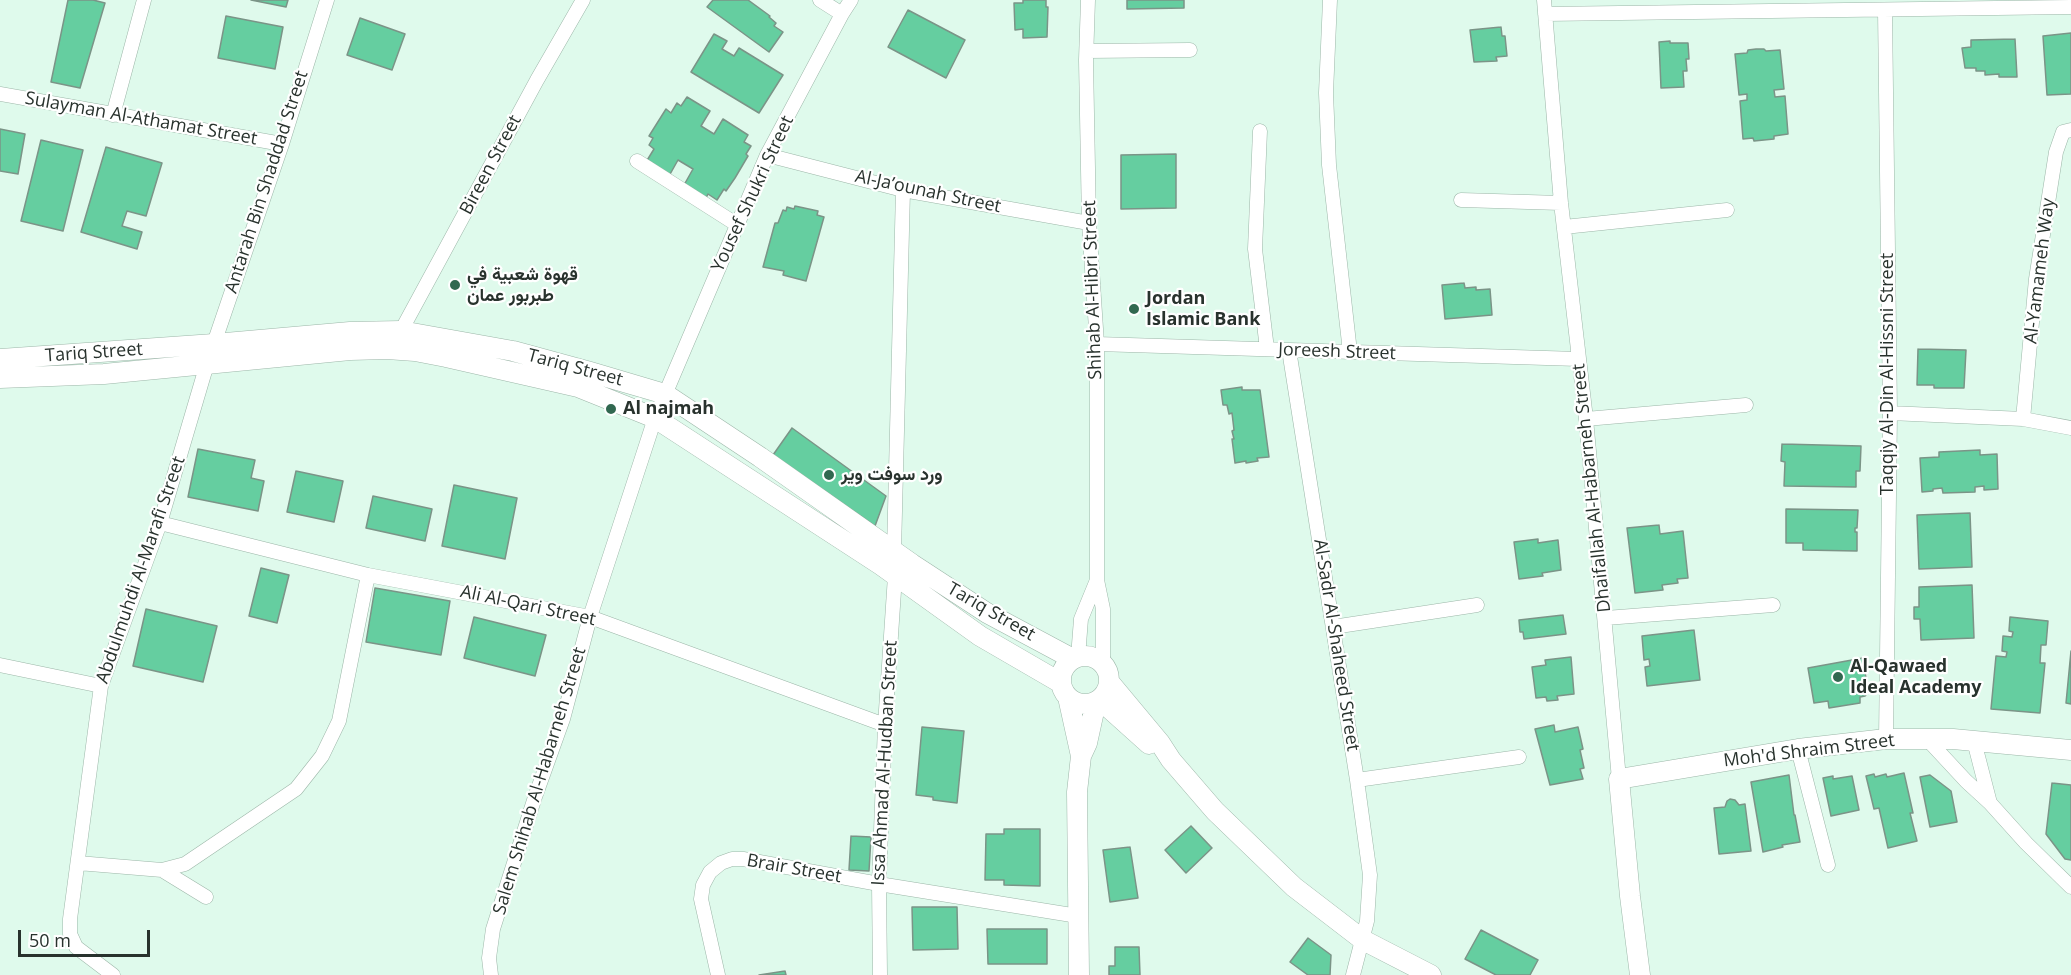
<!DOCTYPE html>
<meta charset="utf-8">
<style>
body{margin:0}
#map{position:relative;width:2071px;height:975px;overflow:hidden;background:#dffaec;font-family:"Open Sans",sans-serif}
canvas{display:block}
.scale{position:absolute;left:18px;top:930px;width:132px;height:27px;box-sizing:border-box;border:3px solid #28322d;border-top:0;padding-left:8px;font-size:18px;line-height:21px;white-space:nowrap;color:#28322d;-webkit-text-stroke:4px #fff;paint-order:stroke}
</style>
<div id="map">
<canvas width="2071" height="975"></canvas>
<div class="scale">50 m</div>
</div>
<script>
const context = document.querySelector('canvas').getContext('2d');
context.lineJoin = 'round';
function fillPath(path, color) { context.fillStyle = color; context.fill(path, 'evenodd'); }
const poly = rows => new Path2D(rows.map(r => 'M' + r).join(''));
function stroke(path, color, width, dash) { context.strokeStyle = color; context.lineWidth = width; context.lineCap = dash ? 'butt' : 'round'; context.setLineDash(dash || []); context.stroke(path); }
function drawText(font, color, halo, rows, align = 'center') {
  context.font = font + ' "Open Sans",Vazirmatn,sans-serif'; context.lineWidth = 4.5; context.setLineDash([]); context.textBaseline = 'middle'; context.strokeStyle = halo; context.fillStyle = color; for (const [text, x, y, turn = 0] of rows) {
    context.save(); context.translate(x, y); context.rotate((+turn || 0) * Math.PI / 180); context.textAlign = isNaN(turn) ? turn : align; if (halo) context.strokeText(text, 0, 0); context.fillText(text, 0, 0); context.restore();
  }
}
const building = poly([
 [68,0,93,0,105,3,80,88,51,82,68,0],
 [251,0,288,0,286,7,251,0],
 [713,0,748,0,770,16,769,17,776,23,774,26,783,32,769,52,707,7,713,0],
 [1023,0,1046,0,1046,7,1048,7,1047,37,1023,38,1023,29,1015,30,1014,3,1023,3,1023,0],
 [1127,0,1184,0,1184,8,1127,9,1127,0],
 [908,10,965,40,946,78,888,47,908,10],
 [226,16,283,27,275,69,218,58,226,16],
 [360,18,405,34,392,70,347,55,360,18],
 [1501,27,1502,36,1505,36,1507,56,1496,57,1497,61,1474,62,1470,30,1501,27],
 [2071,33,2071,94,2047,95,2043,36,2071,33],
 [714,34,727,41,722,49,734,56,739,48,783,75,759,113,691,72,714,34],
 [2015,39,2017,77,1999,77,1999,74,1985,75,1985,71,1976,71,1976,68,1965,68,1962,48,1971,47,1971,40,2015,39],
 [1670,41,1670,43,1688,43,1689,59,1686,59,1687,71,1683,71,1684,87,1661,88,1659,42,1670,41],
 [1756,49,1764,49,1766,51,1780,50,1784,89,1774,90,1775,97,1785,96,1788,134,1774,136,1774,139,1754,141,1753,138,1743,139,1740,101,1747,100,1747,94,1739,95,1735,54,1747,53,1748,50,1756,49],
 [687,97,710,111,701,126,714,134,723,119,748,135,744,142,751,146,746,154,748,156,735,178,726,191,724,189,717,200,708,194,706,198,684,185,693,169,678,160,669,176,646,162,654,149,649,145,653,138,649,136,666,109,671,113,677,103,681,106,687,97],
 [0,129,25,134,18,174,0,171,0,129],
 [41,140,83,150,63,231,21,221,41,140],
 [106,147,162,163,146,216,127,211,122,226,142,232,137,249,81,232,106,147],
 [1176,154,1176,208,1121,209,1121,155,1176,154],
 [795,206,818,211,817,215,824,217,806,281,783,275,784,271,763,267,775,223,778,223,783,210,786,211,787,207,794,209,795,206],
 [1464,283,1465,288,1476,287,1476,290,1490,289,1492,315,1445,319,1442,285,1464,283],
 [1918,349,1966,350,1964,388,1934,388,1934,385,1917,385,1918,349],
 [1242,387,1242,390,1260,390,1269,457,1257,458,1258,461,1246,463,1246,461,1235,463,1232,439,1234,439,1232,431,1234,430,1232,413,1229,414,1227,405,1223,405,1221,390,1242,387],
 [792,428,886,496,875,526,773,455,792,428],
 [1782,444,1861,446,1860,471,1856,471,1856,487,1784,486,1785,462,1781,461,1782,444],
 [198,449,255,460,251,478,264,481,258,511,188,497,198,449],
 [1980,450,1980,455,1997,454,1998,489,1984,490,1984,486,1975,487,1975,492,1943,493,1942,488,1933,489,1933,491,1922,492,1920,458,1939,457,1939,452,1980,450],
 [296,471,343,481,334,522,287,512,296,471],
 [454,485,517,498,505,559,442,546,454,485],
 [373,496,432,509,425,541,366,528,373,496],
 [1786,509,1858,510,1857,528,1855,528,1855,532,1857,532,1857,551,1803,550,1803,543,1786,543,1786,509],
 [1970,513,1972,567,1919,569,1917,515,1970,513],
 [1659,525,1660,534,1683,531,1688,578,1677,579,1678,583,1662,585,1663,590,1635,593,1627,528,1659,525],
 [1538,539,1538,543,1558,540,1561,570,1542,573,1543,576,1519,579,1514,542,1538,539],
 [261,568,289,575,277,623,249,616,261,568],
 [1972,585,1974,638,1921,640,1920,619,1914,619,1914,607,1919,607,1919,587,1972,585],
 [375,588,450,601,441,655,366,642,375,588],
 [146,609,217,626,203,682,133,666,146,609],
 [1563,615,1566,634,1524,639,1523,632,1520,632,1519,620,1563,615],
 [474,617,546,635,535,676,464,658,474,617],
 [2010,617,2048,621,2046,645,2041,645,2040,663,2045,663,2040,713,1991,709,1996,656,2006,657,2007,652,2002,651,2003,636,2012,637,2013,632,2009,631,2010,617],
 [1694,630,1700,680,1647,686,1645,667,1650,666,1649,659,1644,660,1642,636,1694,630],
 [2071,651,2071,704,2066,703,2071,651],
 [1571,657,1574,694,1557,696,1558,700,1547,701,1546,697,1536,698,1532,667,1546,665,1545,660,1571,657],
 [1863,658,1868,692,1865,696,1860,697,1860,703,1829,708,1828,701,1814,703,1808,668,1863,658],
 [1554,725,1555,732,1578,727,1583,749,1580,750,1584,768,1580,769,1583,779,1550,785,1535,729,1554,725],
 [922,727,964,731,957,803,933,800,933,797,916,795,922,727],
 [1904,773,1913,813,1910,813,1917,841,1888,848,1879,808,1874,809,1866,776,1874,774,1875,777,1886,774,1887,777,1904,773],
 [1789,775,1794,815,1795,815,1800,842,1782,845,1783,847,1763,852,1751,782,1789,775],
 [1930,775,1951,791,1957,822,1930,827,1920,777,1930,775],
 [1833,776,1833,779,1852,776,1859,810,1831,816,1823,778,1833,776],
 [2052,783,2071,785,2071,860,2065,859,2046,834,2052,783],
 [1730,799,1735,800,1739,805,1745,804,1751,851,1719,854,1714,808,1725,807,1727,801,1730,799],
 [1191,826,1212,848,1186,873,1165,850,1191,826],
 [1004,829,1040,829,1040,886,1004,885,1004,880,985,880,986,834,1004,834,1004,829],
 [851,836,871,837,869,871,849,870,851,836],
 [1130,847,1138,898,1110,902,1103,850,1130,847],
 [912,907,957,907,958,949,913,950,912,907],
 [987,929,1047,929,1047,964,988,964,987,929],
 [1481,930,1538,960,1530,975,1496,975,1465,959,1481,930],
 [1308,938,1331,955,1330,975,1308,975,1290,962,1308,938],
 [1115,947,1139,947,1140,975,1109,975,1109,966,1115,966,1115,947],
 [785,971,786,975,759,975,785,971]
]);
fillPath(building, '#65cea0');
stroke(building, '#7b9487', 1.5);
const street = poly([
 [820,0,842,14],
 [1088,0,1086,60,1089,223,1097,344,1097,580,1103,609,1103,663],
 [1330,0,1326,93,1329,165,1350,352],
 [1544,0,1561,203,1586,419,1619,779],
 [1885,10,1890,413,1886,739],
 [1545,14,2071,7],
 [1087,51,1190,50],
 [0,94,282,144],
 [113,115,144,0],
 [1260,131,1255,249,1267,349],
 [767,155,903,190,1089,223],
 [637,161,736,224],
 [1461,200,1561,203],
 [1564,227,1727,210],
 [401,331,537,80,583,0],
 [1097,344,1578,359],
 [1289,350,1357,780,1370,875,1367,921,1353,975],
 [1890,413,2023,419,2071,428],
 [1586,419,1746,405],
 [2023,419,2036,279,2056,152,2063,132,2071,130],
 [160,523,368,575,590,617,885,725],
 [1606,618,1773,605],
 [1333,627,1477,605],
 [1078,657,1081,619,1097,580],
 [0,665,101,686],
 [1927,739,1966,781,1990,803,2026,843,2071,887],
 [1974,741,1990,803],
 [1798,749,1828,865],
 [1357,780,1519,757],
 [78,863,162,870,185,864,296,789,322,756,339,721,368,575],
 [162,870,206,897],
 [113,975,76,947,70,934,70,919,101,686,160,523,207,364,282,144,327,0],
 [491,975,489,958,493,929,535,797,563,719,590,617,655,418,767,155,842,14,851,0],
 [718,975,701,899,703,885,710,872,721,863,732,859,743,859,879,884,1078,916],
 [880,975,879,884,885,725,895,576,894,551,903,190]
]);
const secondary = poly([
 [0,359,214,344,350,332,401,331,513,351,590,372,665,394,760,457,912,564,987,613,1073,659],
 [0,378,104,374,350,350,387,349,415,351,446,357,578,387,655,418,881,565,980,636,1061,683],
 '1061 680a24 24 0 1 1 48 0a24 24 0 1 1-48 0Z',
 [1110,683,1160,743,1171,760,1215,811,1294,887,1363,940,1431,975],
 [1068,697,1081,756,1077,792,1079,975],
 [1100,700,1149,744],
 [1081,756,1087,743,1096,702],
 [1640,975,1630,896,1619,779,1798,749,1886,739,1953,739,2071,750]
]);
stroke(street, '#9cb6a8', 15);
stroke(secondary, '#9cb6a8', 21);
stroke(street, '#fff', 14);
stroke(secondary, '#fff', 20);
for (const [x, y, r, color] of [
 [455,285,6,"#316850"],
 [1134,309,6,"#316850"],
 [611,409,6,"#316850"],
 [829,475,6,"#316850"],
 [1838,677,6,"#316850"]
]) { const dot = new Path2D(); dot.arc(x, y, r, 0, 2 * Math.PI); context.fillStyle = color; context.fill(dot); stroke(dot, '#fff', 2); }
drawText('18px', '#28322d', '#fff', [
 ["Sulayman Al-Athamat Street",141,119,10],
 ["Bireen Street",491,165,-62],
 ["Antarah Bin Shaddad Street",267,182,-72],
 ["Al-Ja’ounah Street",928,192,12],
 ["Yousef Shukri Street",753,194,-65],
 ["Al-Yamameh Way",2040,271,-83],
 ["Shihab Al-Hibri Street",1093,290,-92],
 ["Joreesh Street",1337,352,2],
 ["Tariq Street",94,353,-4],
 ["Tariq Street",575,368,15],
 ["Taqqiy Al-Din Al-Hissni Street",1888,374,-90],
 ["Dhaifallah Al-Habarneh Street",1592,488,-96],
 ["Abdulmuhdi Al-Marafi Street",141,570,-71],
 ["Ali Al-Qari Street",528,606,12],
 ["Tariq Street",991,612,30],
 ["Al-Sadr Al-Shaheed Street",1336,645,81],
 ["Moh'd Shraim Street",1809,751,-7],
 ["Issa Ahmad Al-Hudban Street",885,763,-87],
 ["Salem Shihab Al-Habarneh Street",540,781,-73],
 ["Brair Street",794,869,10]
]);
drawText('bold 18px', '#28322d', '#fff', [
 ["قهوة شعبية في",467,275],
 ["طبربور عمان",467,296],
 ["Jordan",1146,299],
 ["Islamic Bank",1146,320],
 ["Al najmah",623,409],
 ["ورد سوفت وير",841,475],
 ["Al-Qawaed",1850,667],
 ["Ideal Academy",1850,688]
], 'left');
</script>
